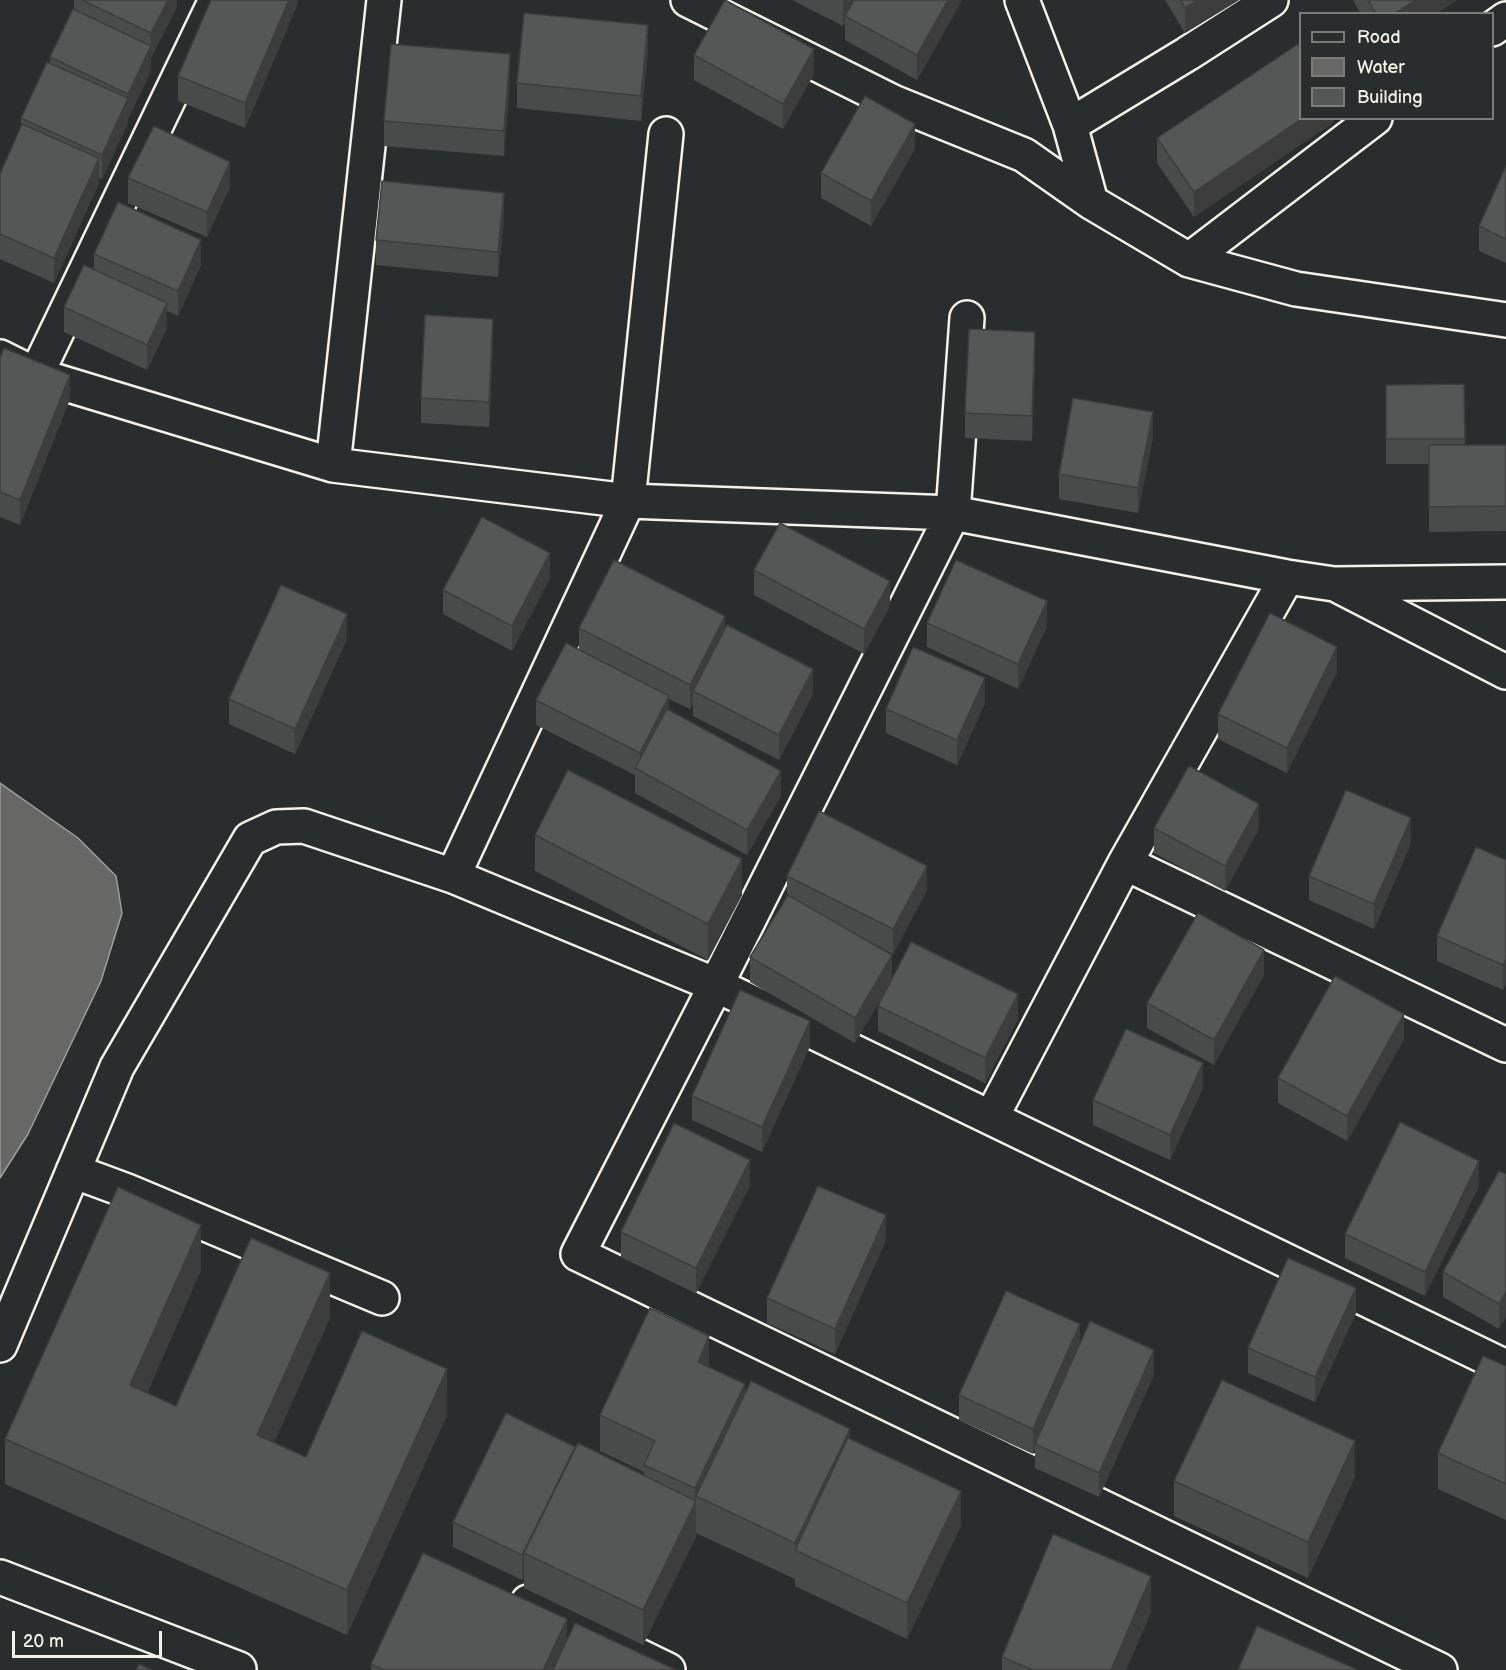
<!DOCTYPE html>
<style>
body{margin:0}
#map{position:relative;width:1506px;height:1670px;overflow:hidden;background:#2a2d2e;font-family:"Balsamiq Sans",sans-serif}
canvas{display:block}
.legend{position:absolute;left:1299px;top:12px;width:195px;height:108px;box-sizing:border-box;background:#2a2d2e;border:2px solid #7b7b78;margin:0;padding:8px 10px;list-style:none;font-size:18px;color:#f4f1e8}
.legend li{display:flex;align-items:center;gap:12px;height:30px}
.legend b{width:30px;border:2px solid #7b7b78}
.scale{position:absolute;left:12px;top:1631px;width:150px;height:27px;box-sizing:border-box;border:3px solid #f4f1e8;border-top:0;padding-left:8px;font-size:18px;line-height:21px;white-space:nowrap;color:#f4f1e8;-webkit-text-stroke:4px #2a2d2e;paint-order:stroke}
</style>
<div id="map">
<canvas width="1506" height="1670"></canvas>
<ul class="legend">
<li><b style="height:8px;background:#2a2d2e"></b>Road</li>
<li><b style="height:16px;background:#676866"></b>Water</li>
<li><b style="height:16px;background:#555756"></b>Building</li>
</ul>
<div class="scale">20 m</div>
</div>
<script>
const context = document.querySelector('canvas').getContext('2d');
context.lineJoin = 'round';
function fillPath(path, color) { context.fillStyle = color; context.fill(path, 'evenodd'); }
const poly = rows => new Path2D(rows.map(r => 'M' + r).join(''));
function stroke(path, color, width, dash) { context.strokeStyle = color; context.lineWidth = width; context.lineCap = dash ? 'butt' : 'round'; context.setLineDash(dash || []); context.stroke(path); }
const water = poly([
 [0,783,78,838,116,876,122,913,101,981,28,1134,0,1178,0,783]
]);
fillPath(water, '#676866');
stroke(water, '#9f9f9a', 1.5);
const minor = poly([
 [384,0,333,465,628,501,953,513,1287,577,1334,584,1506,582],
 [688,0,893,102,1024,155,1091,202,1189,260,1296,289,1506,320],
 [1022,0,1070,125,1091,202],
 [1492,29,1506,19],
 [1070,125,1187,54,1271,0],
 [666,134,628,501,453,876,716,985,1506,1367],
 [1189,260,1375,118],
 [967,318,953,513,716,985,578,1254,1440,1670],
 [0,357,36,375,333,465],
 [36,375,216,0],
 [1339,586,1506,672],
 [1125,863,1506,1045],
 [991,1118,1125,863,1287,577],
 [73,1171,127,1191,382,1298],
 [0,1345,117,1067,250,839,276,827,304,826,453,876],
 [0,1577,239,1669],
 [528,1602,668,1670]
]);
stroke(minor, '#f4f1e8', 38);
stroke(minor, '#2a2d2e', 33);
fillPath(poly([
 [74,0,177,0,177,7,151,58,151,57,151,71,128,119,128,123,102,179,99,178,99,183,54,283,0,259,0,174,21,126,21,118,50,63,50,57,74,9],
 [298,0,298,3,245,128,178,101,178,76],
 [792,0,962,0,917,80,845,40,845,23,843,26],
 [1165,0,1239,0,1185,33],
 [1353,0,1457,0,1435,14,1361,14],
 [648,50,641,121,517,108,517,83],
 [694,55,814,74,783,129,694,80],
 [510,79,504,156,384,146,384,121],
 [1334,118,1334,122,1194,217,1157,163,1157,138],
 [915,149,871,226,821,198,821,173],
 [1506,166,1506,263,1479,251,1479,226],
 [128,178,230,187,207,237,128,203],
 [504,218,498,277,376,265,376,240],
 [94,254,201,265,178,316,167,311,167,328,147,370,64,332,64,307,94,269],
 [493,344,489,427,421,423,421,398],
 [1035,356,1032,441,965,438,965,413],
 [0,358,70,399,20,525,0,517],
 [1464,384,1465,445,1506,445,1506,531,1429,532,1429,464,1386,464,1386,385],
 [1153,437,1138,513,1059,499,1059,474],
 [754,570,890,606,864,654,754,595],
 [550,578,512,651,443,614,443,590],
 [927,623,1047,626,1018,689,927,647],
 [579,628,725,630,813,694,779,760,693,716,693,703,690,709,669,699,669,711,781,796,747,855,635,793,635,775,536,725,536,700,579,650],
 [347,639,295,754,229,724,229,699],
 [1337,672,1287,773,1218,739,1218,714],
 [985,703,957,765,886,733,886,709],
 [1154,828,1259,829,1225,891,1154,853],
 [535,835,742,895,708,960,535,871],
 [1411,843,1374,929,1309,900,1309,876],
 [1506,860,1506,983,1503,990,1437,961,1437,936],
 [787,876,927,890,893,954,876,945,892,978,1018,1019,985,1083,878,1031,878,1006,886,990,855,1043,750,982,750,957,787,896],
 [1264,975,1214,1065,1147,1028,1147,1003],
 [1404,1039,1347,1141,1278,1103,1278,1078],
 [810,1046,762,1152,692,1120,692,1096],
 [1203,1088,1170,1160,1093,1125,1093,1100],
 [1506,1174,1499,1329,1443,1297,1443,1272],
 [750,1185,696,1293,621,1257,621,1232],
 [1479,1186,1425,1296,1345,1258,1345,1234],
 [886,1240,835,1354,767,1323,767,1298],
 [201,1270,147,1393,176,1406,330,1318,274,1442,306,1457,447,1415,347,1635,5,1484,5,1439],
 [1356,1313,1315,1402,1248,1373,1248,1348],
 [1080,1343,1154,1375,1099,1497,1035,1468,1035,1448,1033,1454,959,1420,959,1395],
 [1506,1366,1506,1520,1438,1489,1438,1453],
 [709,1367,745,1395,850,1439,961,1526,907,1639,795,1586,795,1579,696,1533,696,1537,643,1645,524,1588,524,1575,522,1580,453,1547,453,1522,644,1476,644,1472,600,1451,600,1415],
 [1355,1477,1308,1578,1174,1516,1174,1481],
 [1151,1612,1126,1670,1002,1670,1002,1657],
 [567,1640,676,1670,371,1670,371,1664]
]), '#494b4a');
fillPath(poly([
 [168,0,177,0,177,7,151,58,151,33],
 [289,0,298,0,298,3,245,128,245,103],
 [844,0,857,0,845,16,845,23,843,26,843,2],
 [948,0,962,0,917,80,917,55],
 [1198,0,1239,0,1185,33,1185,8],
 [1416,0,1457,0,1435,14,1394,14],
 [648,25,648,50,641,121,641,96],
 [151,46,151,71,128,119,128,123,102,179,102,155,128,98,128,94],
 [814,49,814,74,783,129,783,104],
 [510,54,510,79,504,156,504,131],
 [1303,118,1334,118,1334,122,1194,217,1194,192],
 [915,124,915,149,871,226,871,201],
 [99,158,99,183,54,283,54,258],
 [230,162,230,187,207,237,207,212],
 [504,193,504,218,498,277,498,252],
 [201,240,201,265,178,316,178,291],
 [167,303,167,328,147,370,147,345],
 [493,319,493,344,489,427,489,402],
 [1035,332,1035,356,1032,441,1032,416],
 [70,375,70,399,20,525,20,500],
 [1153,412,1153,437,1138,513,1138,488],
 [550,553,550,578,512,651,512,626],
 [890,581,890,606,864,654,864,629],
 [1047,601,1047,626,1018,689,1018,664],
 [347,614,347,639,295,754,295,729],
 [725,616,725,641,693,691,693,703,690,709,690,685],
 [1337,647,1337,672,1287,773,1287,748],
 [813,669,813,694,779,760,779,735],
 [985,678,985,703,957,765,957,740],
 [669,696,669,721,640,771,640,753],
 [781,771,781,796,747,855,747,830],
 [1259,804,1259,829,1225,891,1225,866],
 [1411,818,1411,843,1374,929,1374,904],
 [742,859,742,895,708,960,708,924],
 [927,866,927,890,893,954,893,929],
 [1264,950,1264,975,1214,1065,1214,1040],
 [892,955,892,980,855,1043,855,1018],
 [1506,959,1506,983,1503,990,1503,965],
 [1018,994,1018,1019,985,1083,985,1058],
 [1404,1014,1404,1039,1347,1141,1347,1116],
 [810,1021,810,1046,762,1152,762,1127],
 [1203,1063,1203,1088,1170,1160,1170,1135],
 [750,1160,750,1185,696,1293,696,1268],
 [1479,1161,1479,1186,1425,1296,1425,1272],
 [886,1215,886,1240,835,1354,835,1329],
 [201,1225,201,1270,130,1430,130,1385],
 [330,1273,330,1318,257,1480,257,1435],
 [1356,1288,1356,1313,1315,1402,1315,1377],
 [1506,1292,1506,1317,1499,1329,1499,1304],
 [1080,1324,1080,1349,1035,1444,1035,1448,1033,1454,1033,1429],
 [709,1336,709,1372,698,1362],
 [1154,1350,1154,1375,1099,1497,1099,1473],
 [447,1369,447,1415,347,1635,347,1590],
 [745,1384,745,1420,696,1496,696,1537,643,1645,643,1610,695,1504,695,1488],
 [850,1429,850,1464,795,1550,795,1543],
 [1355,1441,1355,1477,1308,1578,1308,1542],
 [575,1447,575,1472,524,1553,524,1575,522,1580,522,1555],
 [961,1491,961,1526,907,1639,907,1603],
 [1151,1576,1151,1612,1126,1670,1111,1670],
 [567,1619,567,1655,560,1670,543,1670]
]), '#3c3d3c');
const building = poly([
 [82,0,168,0,151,33,82,0],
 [211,0,289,0,245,103,178,76,211,0],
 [725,0,814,49,783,104,694,55,725,0],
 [854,0,948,0,917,55,845,16,854,0],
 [1180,0,1198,0,1185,8,1180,0],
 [1368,0,1416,0,1394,14,1376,14,1368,0],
 [73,9,151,46,128,94,50,57,73,9],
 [524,13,648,25,641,96,517,83,524,13],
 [391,44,510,54,504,131,384,121,391,44],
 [1298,44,1300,48,1300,118,1303,118,1194,192,1157,138,1298,44],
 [47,62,128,98,102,155,21,118,47,62],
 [865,96,915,124,871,201,821,173,865,96],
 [22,124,99,158,54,258,0,234,0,174,22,124],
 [154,126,230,162,207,212,128,178,154,126],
 [1506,166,1506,239,1479,226,1506,166],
 [382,181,504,193,498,252,376,240,382,181],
 [118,202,201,240,178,291,94,254,118,202],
 [84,265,167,303,147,345,64,307,84,265],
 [425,315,493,319,489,402,421,398,425,315],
 [969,329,1035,332,1032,416,965,413,969,329],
 [4,348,70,375,20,500,0,492,0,358,4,348],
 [1464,384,1465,439,1386,439,1386,385,1464,384],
 [1073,398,1153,412,1138,488,1059,474,1073,398],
 [1429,445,1506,445,1506,506,1429,507,1429,445],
 [482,517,550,553,512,626,443,590,482,517],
 [780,523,890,581,864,629,754,570,780,523],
 [614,560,725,616,690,685,579,628,614,560],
 [956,560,1047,601,1018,664,927,623,956,560],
 [281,585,347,614,295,729,229,699,281,585],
 [1270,613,1337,647,1287,748,1218,714,1270,613],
 [727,625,813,669,779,735,693,691,727,625],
 [566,643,669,696,640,753,536,700,566,643],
 [913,647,985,678,957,740,886,709,913,647],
 [667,709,781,771,747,830,635,768,667,709],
 [1189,766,1259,804,1225,866,1154,828,1189,766],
 [568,770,742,859,708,924,535,835,568,770],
 [1346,790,1411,818,1374,904,1309,876,1346,790],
 [819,811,927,866,893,929,787,876,819,811],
 [1476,847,1506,860,1506,959,1503,965,1437,936,1476,847],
 [788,895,892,955,855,1018,750,957,788,895],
 [1198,913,1264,950,1214,1040,1147,1003,1198,913],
 [911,942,1018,994,985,1058,878,1006,911,942],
 [1335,976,1404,1014,1347,1116,1278,1078,1335,976],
 [740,990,810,1021,762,1127,692,1096,740,990],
 [1126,1029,1203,1063,1170,1135,1093,1100,1126,1029],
 [1400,1122,1479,1161,1425,1272,1345,1234,1400,1122],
 [674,1123,750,1160,696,1268,621,1232,674,1123],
 [1499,1171,1506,1174,1506,1292,1499,1304,1443,1272,1499,1171],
 [818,1186,886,1215,835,1329,767,1298,818,1186],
 [118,1187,201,1225,130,1385,176,1406,251,1238,330,1273,257,1435,306,1457,362,1331,447,1369,347,1590,5,1439,118,1187],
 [1288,1258,1356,1288,1315,1377,1248,1348,1288,1258],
 [1006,1291,1080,1324,1033,1429,959,1395,1006,1291],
 [650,1308,709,1336,698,1362,745,1384,695,1488,644,1465,655,1441,600,1415,650,1308],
 [1090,1321,1154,1350,1099,1473,1035,1444,1090,1321],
 [1483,1356,1506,1366,1506,1484,1438,1453,1483,1356],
 [1222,1380,1355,1441,1308,1542,1174,1481,1222,1380],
 [751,1381,850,1429,795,1543,696,1496,751,1381],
 [506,1413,575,1447,522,1555,453,1522,506,1413],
 [848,1438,961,1491,907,1603,795,1550,848,1438],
 [578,1443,696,1501,643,1610,524,1553,578,1443],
 [1053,1534,1151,1576,1111,1670,1033,1670,1002,1657,1053,1534],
 [423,1553,567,1619,543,1670,384,1670,371,1664,423,1553],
 [575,1623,676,1670,553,1670,575,1623],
 [1257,1626,1358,1670,1238,1670,1257,1626],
 [139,1664,152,1670,136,1670,139,1664]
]);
fillPath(building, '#555756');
stroke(building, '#3c3d3c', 1.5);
</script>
